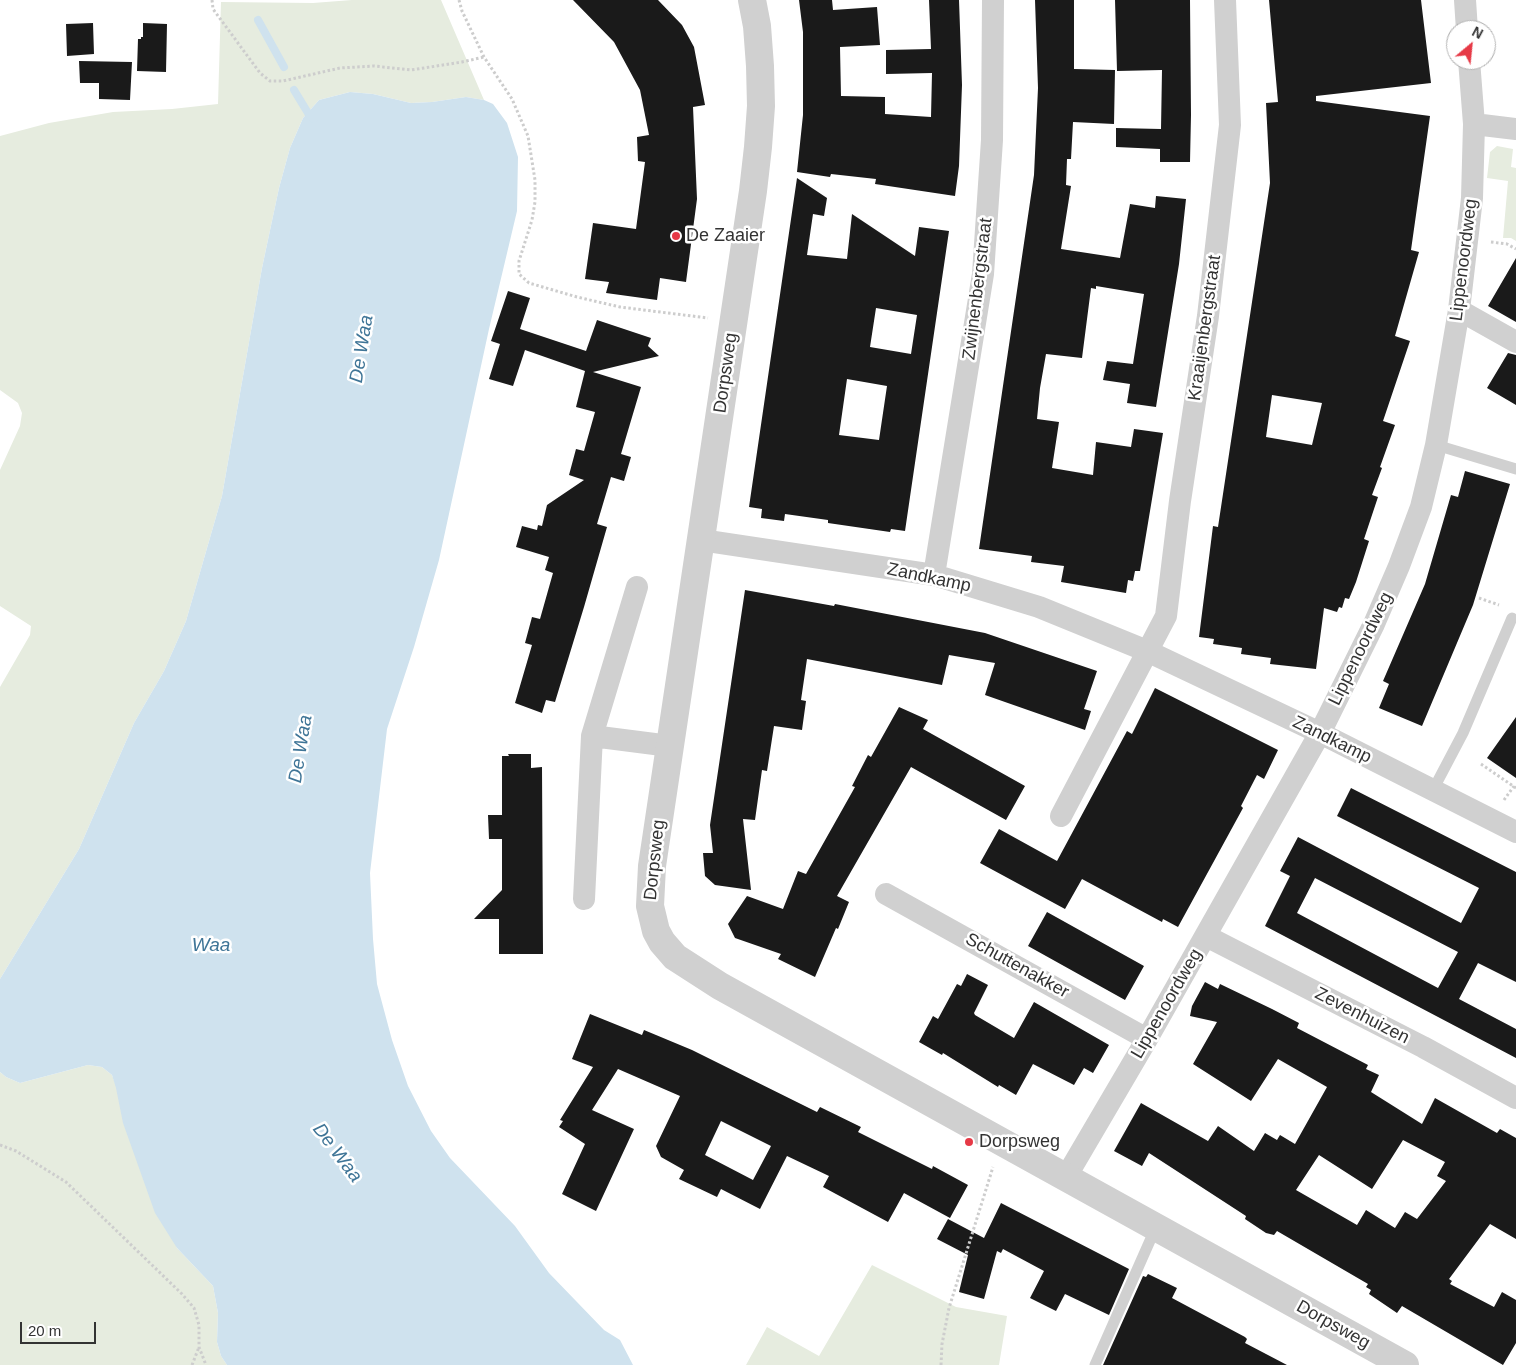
<!DOCTYPE html>
<style>
body{margin:0}
#map{position:relative;width:1516px;height:1365px;overflow:hidden;background:#fff;font-family:Arial,sans-serif}
canvas{display:block}
.north{position:absolute;left:1446px;top:20px;width:50px;height:50px;box-sizing:border-box;background:#fff;border:1px solid #adadad;border-radius:50%;rotate:28deg;font-size:14px;font-weight:700;line-height:20px;text-align:center;color:#333}
.north::after{content:'';display:block;margin:auto;width:18px;height:22px;background:#e63946;clip-path:polygon(50% 0,100% 100%,50% 72%,0 100%)}
.scale{position:absolute;left:20px;top:1322px;width:76px;height:22px;box-sizing:border-box;border:2px solid #333;border-top:0;padding-left:6px;font-size:15px;line-height:18px;white-space:nowrap;color:#333;-webkit-text-stroke:4px #fff;paint-order:stroke}
</style>
<div id="map">
<canvas width="1516" height="1365"></canvas>
<div class="north">N</div>
<div class="scale">20 m</div>
</div>
<script>
const context = document.querySelector('canvas').getContext('2d');
context.lineJoin = 'round';
function fillPath(path, color) { context.fillStyle = color; context.fill(path, 'evenodd'); }
const poly = rows => new Path2D(rows.map(r => 'M' + r).join(''));
function stroke(path, color, width, dash) { context.strokeStyle = color; context.lineWidth = width; context.lineCap = dash ? 'butt' : 'round'; context.setLineDash(dash || []); context.stroke(path); }
function drawText(font, color, halo, rows, align = 'center') {
  context.font = font + ' Arial,sans-serif'; context.lineWidth = 5; context.setLineDash([]); context.textBaseline = 'middle'; context.strokeStyle = halo; context.fillStyle = color; for (const [text, x, y, turn = 0] of rows) {
    context.save(); context.translate(x, y); context.rotate((+turn || 0) * Math.PI / 180); context.textAlign = isNaN(turn) ? turn : align; if (halo) context.strokeText(text, 0, 0); context.fillText(text, 0, 0); context.restore();
  }
}
fillPath(poly([
 [352,0,441,0,484,100,466,97,432,102,411,103,373,94,350,92,319,100,303,118,290,148,279,188,262,268,222,496,186,621,164,671,134,723,79,849,0,979,0,687,30,635,31,626,0,606,0,470,20,426,22,413,18,403,0,390,0,136,49,123,113,112,172,109,218,104,221,2,313,3],
 [1497,146,1513,149,1511,167,1516,168,1516,241,1511,238,1503,238,1508,181,1487,178,1490,152],
 [88,1065,102,1067,112,1075,177,1248,213,1286,218,1313,217,1342,221,1356,227,1365,0,1365,0,1072,6,1077,20,1083],
 [872,1265,956,1307,1007,1316,999,1365,746,1365,767,1327,819,1356]
]), '#e6ecdf');
fillPath(poly([
 [350,92,373,94,411,103,432,102,466,97,484,100,493,104,507,123,518,157,517,211,489,329,439,560,414,647,387,729,370,873,373,939,377,984,392,1040,408,1086,431,1131,450,1158,515,1226,549,1273,604,1330,620,1340,633,1365,227,1365,221,1356,217,1342,218,1313,213,1286,177,1248,155,1213,123,1123,116,1088,112,1075,102,1067,88,1065,20,1083,6,1077,0,1072,0,979,79,849,134,723,164,671,186,621,222,496,262,268,279,188,290,148,303,118,319,100]
]), '#cfe2ee');
stroke(poly([
 [258,20,284,67],
 [294,90,308,113,314,119]
]), '#cfe2ee', 8);
fillPath(poly([
 [573,0,658,0,682,25,694,47,705,105,693,107,697,199,686,282,660,278,657,300,606,293,609,282,585,279,593,223,636,229,645,162,638,161,637,137,649,135,640,90,614,42],
 [799,0,832,0,833,10,877,7,880,45,840,47,841,96,885,97,885,114,931,117,932,73,886,74,886,50,931,49,929,0,959,0,962,85,959,166,955,196,875,184,876,179,831,174,830,177,797,172,803,115,803,32],
 [1035,0,1074,0,1074,69,1115,70,1114,124,1073,122,1071,159,1067,159,1066,185,1071,186,1061,249,1120,258,1130,204,1155,208,1156,196,1186,199,1179,264,1156,407,1127,403,1130,384,1103,380,1107,361,1133,364,1144,294,1096,286,1096,289,1091,288,1082,358,1046,354,1040,388,1037,419,1059,422,1052,468,1093,475,1096,442,1131,447,1134,429,1163,433,1140,571,1135,571,1133,581,1128,580,1126,593,1061,582,1064,566,1031,562,1032,556,979,549,1034,175,1038,88],
 [1115,0,1190,0,1191,115,1190,162,1160,162,1160,149,1116,147,1116,128,1161,129,1162,70,1117,71],
 [1269,0,1421,0,1431,83,1316,96,1316,101,1430,116,1411,250,1419,252,1395,336,1410,341,1383,421,1395,425,1380,467,1382,468,1372,495,1378,497,1364,539,1369,541,1356,582,1349,599,1345,598,1342,608,1339,607,1337,612,1324,608,1316,669,1270,664,1271,658,1241,654,1242,648,1213,644,1214,639,1199,637,1213,526,1218,527,1270,183,1266,103,1278,102],
 [1272,395,1322,403,1312,445,1266,437],
 [93,23,94,54,67,56,66,24],
 [143,23,167,24,166,72,137,71,138,39,141,39,141,37,143,37],
 [79,61,132,62,130,100,99,99,99,83,80,83],
 [797,178,827,198,824,216,813,214,807,255,847,259,852,214,915,256,919,227,949,231,905,531,891,529,890,532,828,523,828,520,785,514,784,521,761,518,762,509,749,507],
 [876,308,917,315,911,354,870,347],
 [847,379,887,386,879,440,839,435],
 [1516,258,1516,322,1488,306],
 [508,291,530,298,520,329,586,351,597,320,651,338,648,346,659,356,593,372,641,387,621,454,631,457,624,481,611,477,597,524,607,527,584,607,555,702,546,700,542,713,515,703,532,645,525,643,532,617,540,619,553,573,545,570,549,557,516,547,522,526,537,530,538,525,542,526,547,505,584,480,569,475,576,449,584,451,595,412,576,407,585,371,525,350,513,386,489,379,500,344,491,341],
 [1508,353,1516,355,1516,405,1487,388],
 [1465,471,1510,484,1473,605,1422,726,1379,708,1389,684,1383,681,1425,584,1451,495,1458,497],
 [745,590,834,606,835,604,985,633,1097,671,1084,709,1091,711,1085,730,985,695,995,663,949,655,942,685,807,659,801,700,806,701,802,730,774,726,767,771,762,770,755,820,743,819,751,890,715,885,705,876,703,853,713,853,710,825],
 [1155,688,1278,750,1264,779,1257,775,1241,806,1243,808,1178,927,1163,919,1162,922,1082,879,1065,909,980,863,999,829,1057,861,1127,731,1132,734],
 [899,707,928,720,923,729,1025,786,1006,820,911,767,837,896,849,902,838,929,836,928,815,977,778,959,781,954,735,938,728,924,747,896,783,909,798,871,806,874,855,787,852,786,868,755,871,757],
 [1516,717,1516,778,1487,758],
 [508,754,531,754,531,768,542,767,543,954,499,954,499,919,474,919,502,890,502,839,489,839,488,815,502,815,502,756,509,756],
 [1351,788,1516,872,1516,982,1478,963,1459,999,1516,1029,1516,1058,1265,926,1290,876,1280,871,1298,837,1461,923,1479,888,1337,816],
 [1315,878,1458,952,1438,988,1297,913],
 [1047,912,1144,966,1125,1000,1028,946],
 [967,974,988,985,974,1013,975,1015,1014,1038,1034,1002,1109,1045,1093,1073,1084,1068,1074,1085,1033,1064,1016,1095,999,1085,998,1087,943,1053,942,1055,919,1042,933,1016,938,1019,957,984,961,986],
 [1205,982,1218,989,1220,984,1272,1009,1299,1023,1297,1028,1368,1065,1366,1069,1379,1075,1371,1092,1422,1124,1435,1098,1497,1133,1500,1129,1516,1138,1516,1239,1490,1224,1449,1279,1452,1281,1450,1284,1494,1307,1502,1292,1516,1300,1516,1343,1503,1365,1402,1306,1397,1313,1369,1294,1371,1290,1366,1287,1368,1284,1277,1231,1274,1235,1266,1233,1245,1219,1246,1216,1149,1153,1142,1166,1114,1151,1141,1103,1208,1141,1218,1126,1254,1151,1265,1133,1277,1140,1280,1135,1295,1144,1327,1087,1278,1059,1251,1101,1193,1064,1217,1022,1190,1016,1192,1006],
 [1403,1140,1445,1162,1437,1176,1446,1181,1417,1219,1405,1212,1395,1228,1366,1210,1357,1225,1296,1190,1319,1155,1372,1189],
 [590,1014,642,1035,644,1030,692,1050,817,1112,820,1107,861,1127,858,1132,932,1169,933,1166,968,1185,950,1218,904,1193,888,1222,823,1187,829,1176,787,1156,760,1209,721,1189,717,1197,679,1179,684,1170,661,1157,656,1146,680,1096,618,1069,592,1110,634,1129,596,1211,562,1194,585,1144,559,1127,563,1121,560,1120,593,1067,572,1059],
 [721,1121,771,1146,753,1180,705,1155],
 [1001,1203,1129,1269,1109,1315,1065,1294,1056,1311,1030,1298,1044,1271,1003,1249,1001,1253,997,1251,984,1299,959,1292,968,1255,937,1239,948,1219,984,1238],
 [1148,1274,1177,1288,1172,1298,1245,1337,1247,1339,1245,1343,1287,1365,1103,1365,1143,1276,1146,1277]
]), '#1a1a1a');
stroke(poly([
 [212,0,213,9,260,73,270,81,283,81,340,68,374,66,411,70,462,62,484,57],
 [459,0,462,11,484,57,512,99,528,136,535,180,535,202,532,220,519,261,519,274,529,283,577,297,620,307,708,318],
 [1491,242,1507,244,1516,249],
 [1479,598,1499,605],
 [1481,764,1516,788],
 [1504,800,1514,786],
 [0,1145,16,1151,66,1182,182,1294,194,1308,199,1325,199,1347,206,1365],
 [192,1365,199,1347],
 [941,1365,942,1344,949,1308,993,1167]
]), '#cdcdcd', 3, [2.5, 2.5]);
stroke(poly([
 [1436,445,1516,469],
 [1433,790,1463,733,1512,618],
 [1095,1365,1156,1227]
]), '#d0d0d0', 11);
stroke(poly([
 [1465,0,1467,30],
 [1474,124,1516,129],
 [1459,310,1516,342],
 [701,540,934,575,1039,607,1147,651,1320,733,1516,832],
 [934,575,983,274,992,140,993,0],
 [592,736,670,746],
 [1061,816,1166,616,1180,501,1208,316,1230,125,1225,0],
 [886,894,1147,1039],
 [584,899,592,736,637,587],
 [1206,936,1423,1047,1516,1098],
 [1066,1177,1147,1039,1320,733,1374,624,1399,566,1421,507,1436,445,1459,310,1472,198,1474,124,1469,60]
]), '#d0d0d0', 22);
stroke(poly([
 [752,0,757,26,760,66,761,106,758,147,753,191,652,866,650,906,656,931,662,942,675,957,720,986,1405,1365]
]), '#d0d0d0', 28);
for (const [x, y, r, color] of [
 [676,236,5,"#e63946"],
 [969,1142,5,"#e63946"]
]) { const dot = new Path2D(); dot.arc(x, y, r, 0, 2 * Math.PI); context.fillStyle = color; context.fill(dot); stroke(dot, '#fff', 2); }
drawText('18px', '#333', '#fff', [
 ["De Zaaier",686,236],
 ["Dorpsweg",979,1142]
], 'left');
drawText('18px', '#333', '#fff', [
 ["Lippenoordweg",1464,260,-83],
 ["Zwijnenbergstraat",978,289,-83],
 ["Kraaijenbergstraat",1205,328,-82],
 ["Dorpsweg",726,373,-82],
 ["Zandkamp",929,578,12],
 ["Lippenoordweg",1361,649,-64],
 ["Zandkamp",1332,740,26],
 ["Dorpsweg",655,860,-84],
 ["Schuttenakker",1017,966,29],
 ["Lippenoordweg",1167,1004,-60],
 ["Zevenhuizen",1362,1016,27],
 ["Dorpsweg",1333,1325,29]
]);
drawText('italic 19px', '#3f7597', '#fff', [
 ["De Waa",362,349,-81],
 ["De Waa",301,749,-81],
 ["Waa",211,946],
 ["De Waa",337,1153,53]
]);
</script>
